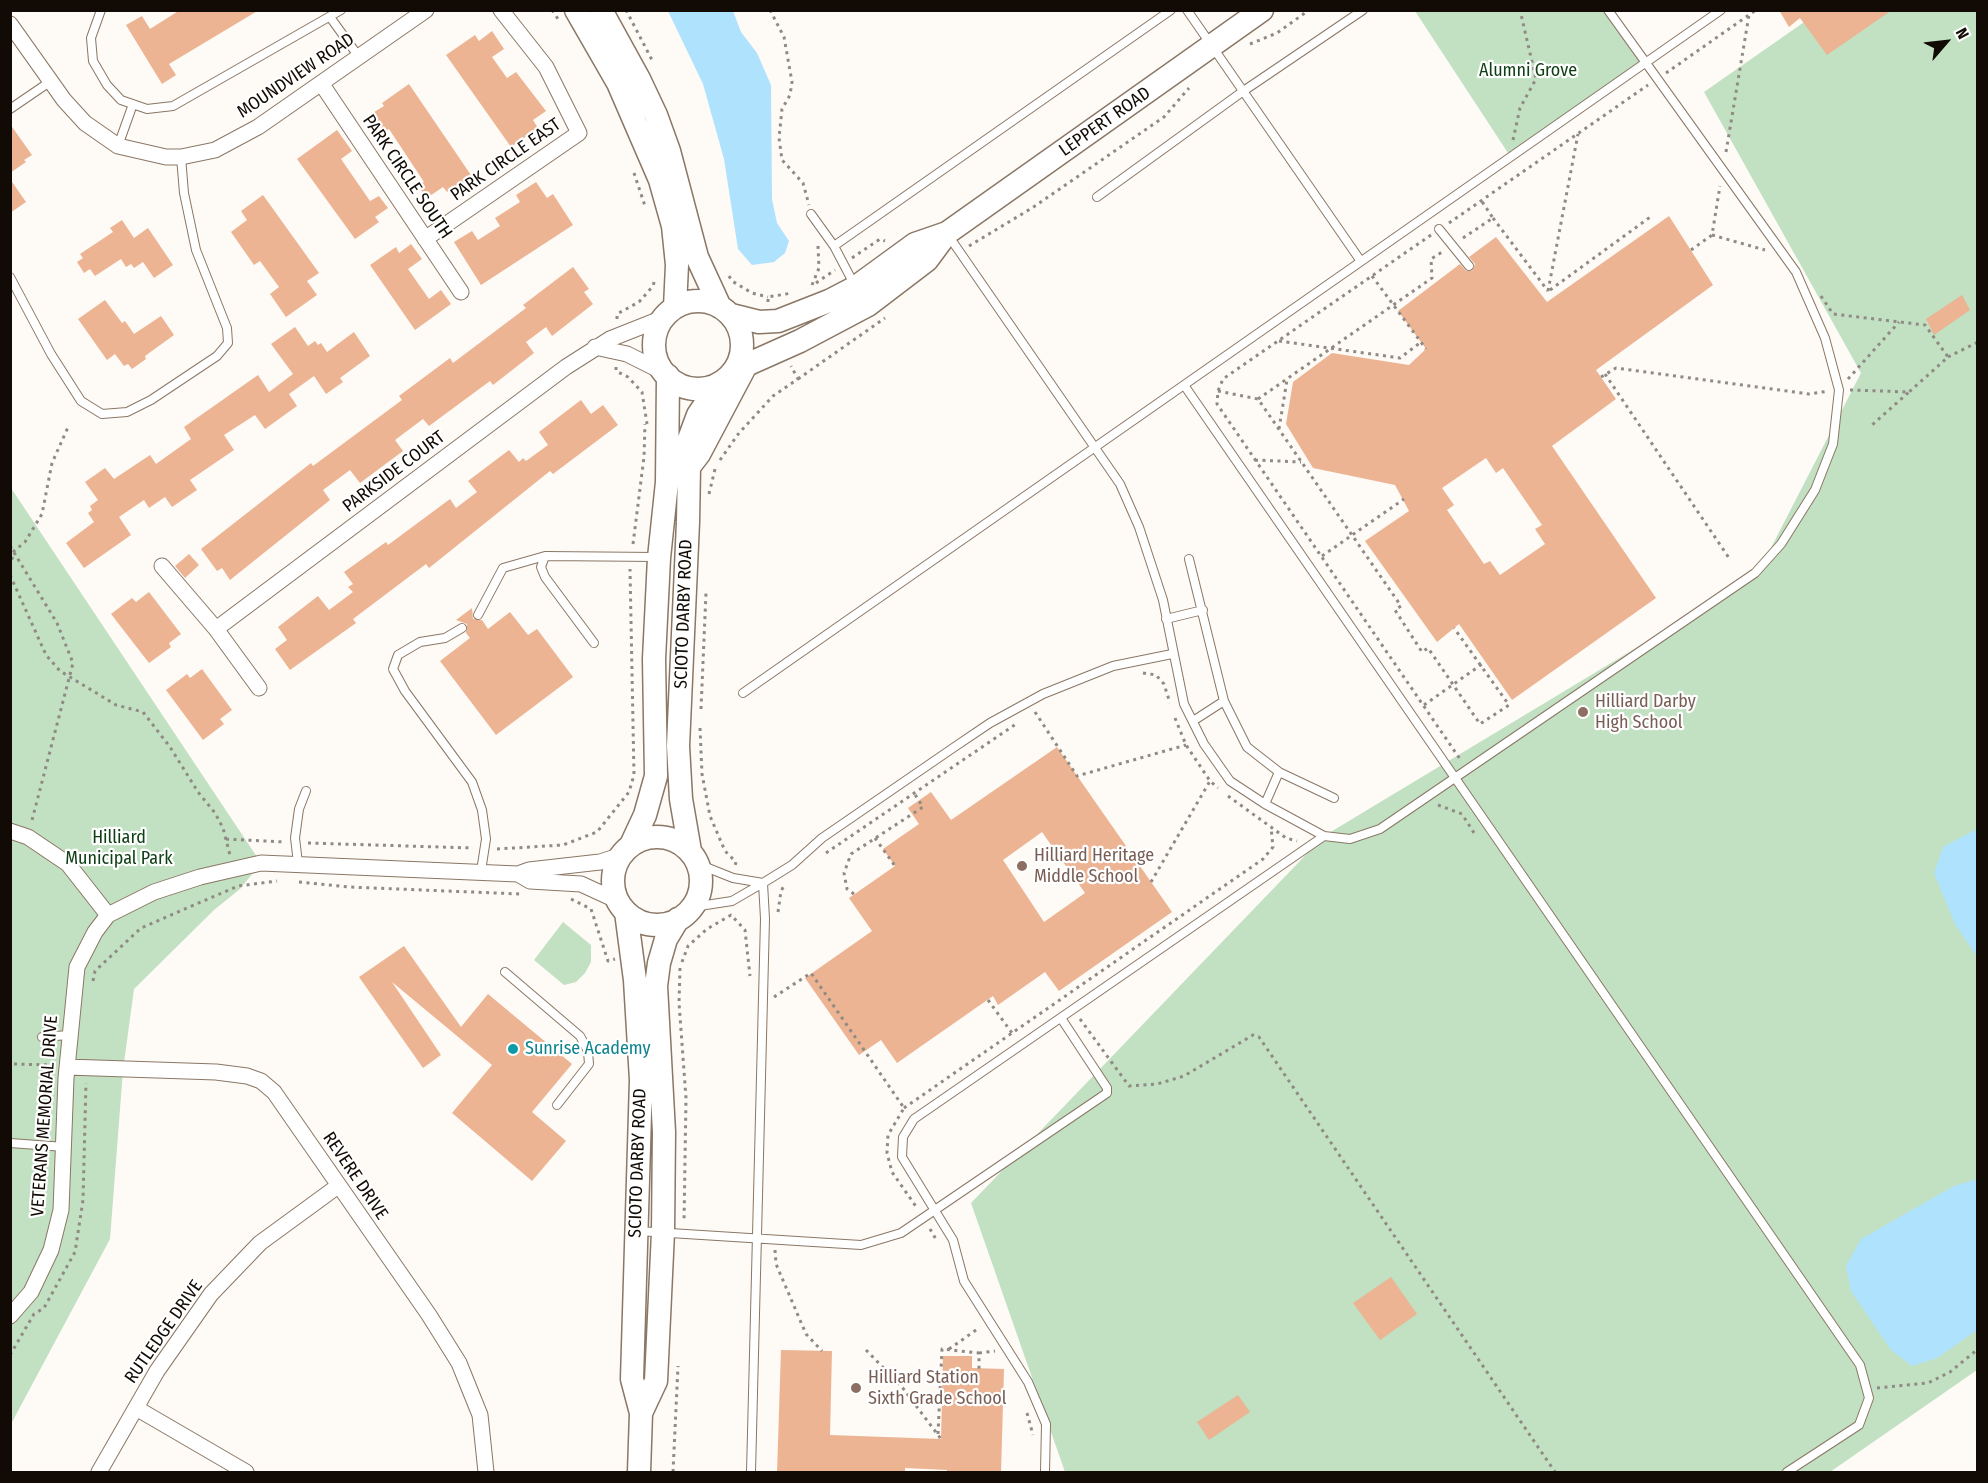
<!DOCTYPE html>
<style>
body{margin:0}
#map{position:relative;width:1988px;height:1483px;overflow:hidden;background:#fefaf6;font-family:"Fira Sans Condensed",sans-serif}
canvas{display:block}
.frame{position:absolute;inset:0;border:12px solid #120b05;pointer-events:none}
.north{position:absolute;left:1916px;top:12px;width:60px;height:60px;-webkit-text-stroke:4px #fff;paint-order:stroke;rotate:62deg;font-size:16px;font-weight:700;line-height:24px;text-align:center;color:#120b05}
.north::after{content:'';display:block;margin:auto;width:21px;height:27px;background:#120b05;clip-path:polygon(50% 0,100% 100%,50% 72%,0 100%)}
</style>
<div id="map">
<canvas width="1988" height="1483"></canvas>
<div class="frame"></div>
<div class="north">N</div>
</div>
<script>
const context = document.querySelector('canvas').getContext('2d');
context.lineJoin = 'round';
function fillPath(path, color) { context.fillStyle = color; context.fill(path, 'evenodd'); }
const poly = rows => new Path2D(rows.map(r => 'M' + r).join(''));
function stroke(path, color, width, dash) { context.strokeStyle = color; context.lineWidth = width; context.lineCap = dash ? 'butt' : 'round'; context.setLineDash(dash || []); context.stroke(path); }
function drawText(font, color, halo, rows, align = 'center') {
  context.font = font + ' "Fira Sans Condensed",sans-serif'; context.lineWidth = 4.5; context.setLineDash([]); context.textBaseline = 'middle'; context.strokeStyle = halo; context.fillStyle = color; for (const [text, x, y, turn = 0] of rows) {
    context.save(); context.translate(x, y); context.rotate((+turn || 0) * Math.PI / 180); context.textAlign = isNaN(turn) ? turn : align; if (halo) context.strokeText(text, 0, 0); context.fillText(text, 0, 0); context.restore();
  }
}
fillPath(poly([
 [1415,11,1608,11,1645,63,1510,156],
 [1820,11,1977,11,1977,1370,1830,1472,1065,1472,971,1203,1324,836,1757,575,1861,373,1704,92],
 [11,488,261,863,240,889,214,910,134,989,123,1070,110,1239,11,1424],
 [563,922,591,945,591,962,585,973,576,982,564,985,534,960]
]), '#c2e0c2');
fillPath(poly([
 [668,11,733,11,741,32,757,53,771,85,772,199,777,223,789,241,785,253,774,262,752,265,738,249,724,159,703,84],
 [1977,829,1977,957,1955,924,1934,873,1943,847],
 [1977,1179,1977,1330,1937,1358,1912,1366,1891,1350,1851,1291,1846,1266,1861,1239,1954,1186]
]), '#afe2fc');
fillPath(poly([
 [180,10,259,10,169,64,176,75,162,84,126,25,142,16,150,29],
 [1779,10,1892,10,1827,55,1800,18,1789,27],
 [492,31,504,49,492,57,507,78,516,72,546,111,533,120,538,128,511,147,446,55,475,35,479,41],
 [409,84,475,181,461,190,458,185,447,192,443,187,427,198,418,186,424,182,389,129,383,132,371,114,384,106,382,103],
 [10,124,32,155,24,160,26,162,10,173],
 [337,130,352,151,341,159,370,201,379,196,388,208,375,217,379,222,355,239,297,159],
 [10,179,26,202,10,213],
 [536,182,547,198,553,194,573,225,481,285,454,242,472,231,478,240,500,226,495,218,520,202,516,195],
 [263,195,319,273,307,281,317,295,286,317,270,294,279,287,260,261,254,265,231,232,247,220,241,211],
 [1669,216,1713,285,1596,370,1616,399,1552,446,1656,598,1512,700,1459,624,1437,642,1365,541,1409,511,1395,485,1313,468,1286,424,1293,382,1332,353,1409,365,1426,349,1398,311,1460,264,1466,271,1472,271,1475,264,1469,257,1496,237,1547,302],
 [1486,458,1496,473,1503,468,1542,525,1535,529,1545,544,1500,575,1490,561,1484,564,1447,510,1454,505,1442,488],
 [122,220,134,238,148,228,173,265,154,278,143,262,134,268,131,264,126,267,121,259,95,276,90,269,84,273,77,262,83,258,80,254,113,232,110,228],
 [411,244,422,259,408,269,429,299,441,290,451,304,415,330,370,265,396,247,399,253],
 [573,267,589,289,584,292,593,304,552,336,546,327,526,342,534,353,493,385,490,381,429,426,423,419,395,440,403,451,360,483,350,470,323,490,330,500,230,580,222,568,217,571,201,549,311,463,313,466,402,400,399,396,450,358,453,363,526,308,523,305],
 [1962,295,1970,310,1934,335,1926,319],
 [105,300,122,323,125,321,134,334,161,316,174,335,145,356,146,359,132,369,128,364,124,366,115,354,107,360,78,319],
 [295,327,308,346,315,341,318,345,321,343,327,352,354,332,370,356,340,378,343,382,326,394,314,376,289,394,297,406,265,429,255,415,224,435,234,450,190,480,197,490,172,507,165,497,149,508,144,500,119,517,131,535,84,568,66,543,94,522,88,513,92,510,90,506,98,500,85,482,105,468,114,479,150,455,156,464,191,439,184,427,258,375,269,392,293,374,271,344],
 [581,400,591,414,603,405,618,425,553,474,550,471,429,568,426,564,353,619,356,623,290,670,275,649,287,640,278,627,318,596,329,610,353,592,348,587,353,584,344,572,386,542,388,545,450,499,456,508,477,492,468,481,509,450,519,462,523,458,526,461,548,445,539,432],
 [189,554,199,565,185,578,175,566],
 [149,592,181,634,169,643,171,647,149,663,111,614,132,598,136,602],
 [472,608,473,619,482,620,488,629,510,612,528,635,537,629,573,677,496,735,440,661,470,638,466,633,467,624,456,620],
 [202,669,232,710,220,719,224,724,203,740,166,690,187,674,190,678],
 [1057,747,1172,912,1059,991,1045,972,998,1005,993,996,897,1063,881,1040,859,1055,805,978,872,931,849,898,895,866,883,849,919,824,908,808,931,792,951,820],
 [1042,832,1085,893,1044,922,1003,860],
 [404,946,461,1027,488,994,572,1064,532,1112,566,1141,532,1181,452,1113,492,1065,392,982,441,1055,423,1068,359,977],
 [1391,1277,1417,1314,1380,1340,1353,1303],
 [781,1350,832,1351,830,1435,941,1439,943,1356,972,1356,972,1368,1004,1369,1001,1473,947,1473,947,1470,905,1468,905,1473,777,1473],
 [1238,1395,1250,1412,1209,1440,1197,1422]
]), '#ecb492');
const service = poly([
 [101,10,91,38,93,61,107,85,121,100,147,109,173,106,341,10],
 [1187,10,1360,260],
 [330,17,359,57],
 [10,109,51,81],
 [118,146,133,104],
 [1097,197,1242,92,1363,10],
 [811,214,834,246,854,284],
 [1439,229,1469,266],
 [948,235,1120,484,1139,527,1163,600,1184,704,1204,744,1230,781,1265,804,1324,836,1350,839,1380,829,1755,573,1781,544,1815,490,1833,444,1839,390,1825,338,1796,272,1608,10],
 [834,246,1171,10],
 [10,277,51,354,81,401,102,414,127,412,151,400,217,356,228,343,227,328,196,250,184,193,181,157],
 [1184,385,1860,1365,1869,1398,1859,1425,1787,1472],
 [1189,559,1224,701,1247,747,1279,772,1334,798],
 [478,615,503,568,545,556],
 [1166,619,1203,610],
 [462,628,445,638,420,642,398,655,393,669,405,691,472,782,482,810,486,839,481,871],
 [594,643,545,577,541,567,545,556,657,557],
 [743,693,1721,10],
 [1193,721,1224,701],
 [1265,804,1279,772],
 [298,863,295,838,299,809,306,791],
 [698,864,733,878,763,883],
 [693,907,732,901,763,883,792,865,822,838,953,748,990,723,1043,694,1113,666,1172,654],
 [505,972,580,1036,588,1051,589,1064,557,1105],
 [42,1037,69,1035],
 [10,1143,65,1147],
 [638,1231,861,1245,901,1233,1107,1093,1107,1088,1061,1018],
 [751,1472,765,919,763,883],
 [1045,1472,1046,1424,1028,1382,964,1281,953,1240,902,1157,903,1137,914,1119,1324,836]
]);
const minor = poly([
 [10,24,64,100,85,123,118,146,166,157,181,157,215,150,258,127,426,10],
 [321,83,461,292],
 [425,239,579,133,546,67,501,10],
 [595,347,627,354,663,372],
 [162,566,216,629,259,688],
 [216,629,566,367,610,339,663,318],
 [10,831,28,837,68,864,108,915],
 [518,874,530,881,581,884,618,901],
 [67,1067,216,1072,247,1076,261,1081,274,1092,429,1315,459,1363,480,1415,486,1472],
 [10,1316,31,1292,51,1250,61,1210,66,1078,77,967,95,932,108,915,154,892,200,877,261,863,518,874,529,870,600,862,622,855],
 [136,1408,246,1472],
 [99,1472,157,1371,211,1294,260,1243,338,1186]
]);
const secondary = poly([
 [576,10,618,83,660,180,673,226,677,265,675,307],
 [601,10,639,79,656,115,669,151,697,257,720,307],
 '654 345a44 44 0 1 1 88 0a44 44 0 1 1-88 0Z',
 [731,315,759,322,778,321,829,301,856,287,915,244,947,233,1262,10],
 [735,370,800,341,868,305,927,260,947,233],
 [689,467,699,454,744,369],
 '613 881a44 44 0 1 1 88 0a44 44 0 1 1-88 0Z',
 [631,845,645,815,656,776,654,659,659,558,667,482,668,376],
 [690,851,681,799,678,746,688,522,689,467,686,447,698,415,718,385],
 [626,912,635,980,641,1080,632,1379,641,1413,639,1472],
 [641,1413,656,1381,663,1232,664,1132,656,986,659,963,666,939,678,919]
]);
stroke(service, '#8a7765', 10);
stroke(minor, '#8a7765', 17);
stroke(secondary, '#8a7765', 25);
stroke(poly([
 [552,10,558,19],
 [626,10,652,60],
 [770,10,784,37,792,82,790,95,782,109,779,138,782,160,803,183,809,205],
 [1250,44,1277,33,1309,10],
 [1666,73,1756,10],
 [1513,140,1520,108,1536,79,1520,10],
 [1726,152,1749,15],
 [634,173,645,206],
 [1493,218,1548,291],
 [1449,223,1648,85],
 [1431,235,1223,379,1218,391,1217,404,1460,759],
 [1712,235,1765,250],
 [1463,238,1493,218,1481,200],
 [969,246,1032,208,1164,117,1189,88],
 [1691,250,1712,235,1720,186],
 [852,258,880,239,885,241],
 [729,276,732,281,752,293,768,297],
 [1372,276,1426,349],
 [816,283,835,270],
 [812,285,819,268,818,246],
 [1550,290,1653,215],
 [1548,291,1578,134],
 [1821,296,1833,314,1925,325,1948,357,1909,392],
 [768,302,768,297,792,293],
 [617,319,617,314,639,302,653,286,655,279],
 [1279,341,1400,358,1421,342],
 [1948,357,1978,342],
 [616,367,616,371,628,377,642,392,647,424],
 [1605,374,1729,558],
 [1601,377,1616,368,1809,394,1829,391],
 [798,379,885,318],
 [1848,379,1899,322],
 [1850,390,1909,392,1872,425],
 [1218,391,1258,399,1401,606,1395,610,1422,652,1428,648,1480,724,1509,705,1454,628],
 [1258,399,1432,278,1431,259,1442,252],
 [1279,429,1287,380],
 [720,460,739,433,773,396,798,379,791,366],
 [1255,460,1301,462],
 [709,494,716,465],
 [633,544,644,457,645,424],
 [10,546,57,623,73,663,31,824],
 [1322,556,1404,499],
 [10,567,14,551,25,542,42,514,52,463,69,425],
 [10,575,46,655,60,671,116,705,143,712,170,747,198,792,215,813,223,828,230,855],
 [1143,673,1156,675,1164,684,1170,703],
 [1424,705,1485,662],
 [701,709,706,593],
 [1035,712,1077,776,1186,745],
 [1175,718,1186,745,1210,781,1218,788],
 [700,728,702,774,710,816,725,851,736,862,735,866],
 [1228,796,1286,838,1297,841],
 [1438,805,1462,814,1476,836],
 [875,838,895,866],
 [226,839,284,842],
 [308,843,473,848],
 [497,849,563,845,597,832,629,792,634,775,630,569],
 [826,853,1016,724],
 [299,882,349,887,520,894],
 [1151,882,1210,781],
 [854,894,847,889,844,873,851,854,923,807,914,793],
 [571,899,591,909,608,961,615,959],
 [778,912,781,891,785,884],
 [682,962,688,946,707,929,731,915,745,930,750,976],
 [680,968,679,1003,686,1098,684,1222],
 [93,981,95,971,141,928,238,886,277,881],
 [774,997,811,973,904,1108,888,1135,887,1153,892,1172,917,1208],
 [988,1000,1012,1033],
 [1080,1019,1129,1086,1157,1084,1184,1076,1253,1035,1259,1037,1555,1472],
 [14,1064,53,1065],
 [904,1108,1263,859,1273,847,1271,827],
 [930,1229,937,1241],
 [775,1250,776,1264,806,1334,822,1351],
 [949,1349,979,1328],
 [866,1350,902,1387,941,1439],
 [979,1353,995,1351],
 [10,1355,34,1314,44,1308,75,1252,83,1200,86,1083],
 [1877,1388,1928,1383,1950,1372,1978,1349],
 [1027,1413,1033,1435],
 [938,1434,942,1349,979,1353,979,1369],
 [673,1472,678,1366]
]), '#908a85', 3, [3, 4.5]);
stroke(service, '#fff', 8);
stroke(minor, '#fff', 15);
stroke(secondary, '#fff', 22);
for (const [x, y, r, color] of [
 [1583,712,6,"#8d6e63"],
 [1022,866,6,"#8d6e63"],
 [513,1049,6,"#0f9aa8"],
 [856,1388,6,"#8d6e63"]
]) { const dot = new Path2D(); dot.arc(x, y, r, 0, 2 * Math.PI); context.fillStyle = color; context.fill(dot); stroke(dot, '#fff', 2); }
drawText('18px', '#0f4015', '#fff', [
 ["Alumni Grove",1528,71],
 ["Hilliard",119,838],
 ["Municipal Park",119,859]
]);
drawText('18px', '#120b05', '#fff', [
 ["MOUNDVIEW ROAD",296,76,-34],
 ["LEPPERT ROAD",1105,122,-35],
 ["PARK CIRCLE EAST",506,160,-35],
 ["PARK CIRCLE SOUTH",407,177,56],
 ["PARKSIDE COURT",394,472,-37],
 ["SCIOTO DARBY ROAD",684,614,-88],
 ["VETERANS MEMORIAL DRIVE",45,1116,-86],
 ["SCIOTO DARBY ROAD",638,1163,-88],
 ["REVERE DRIVE",355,1176,56],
 ["RUTLEDGE DRIVE",164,1332,-55]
]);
drawText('18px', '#785e54', '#fff', [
 ["Hilliard Darby",1595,702],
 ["High School",1595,723],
 ["Hilliard Heritage",1034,856],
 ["Middle School",1034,877],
 ["Hilliard Station",868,1378],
 ["Sixth Grade School",868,1399]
], 'left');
drawText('18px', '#0d838f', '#fff', [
 ["Sunrise Academy",525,1049]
], 'left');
</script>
